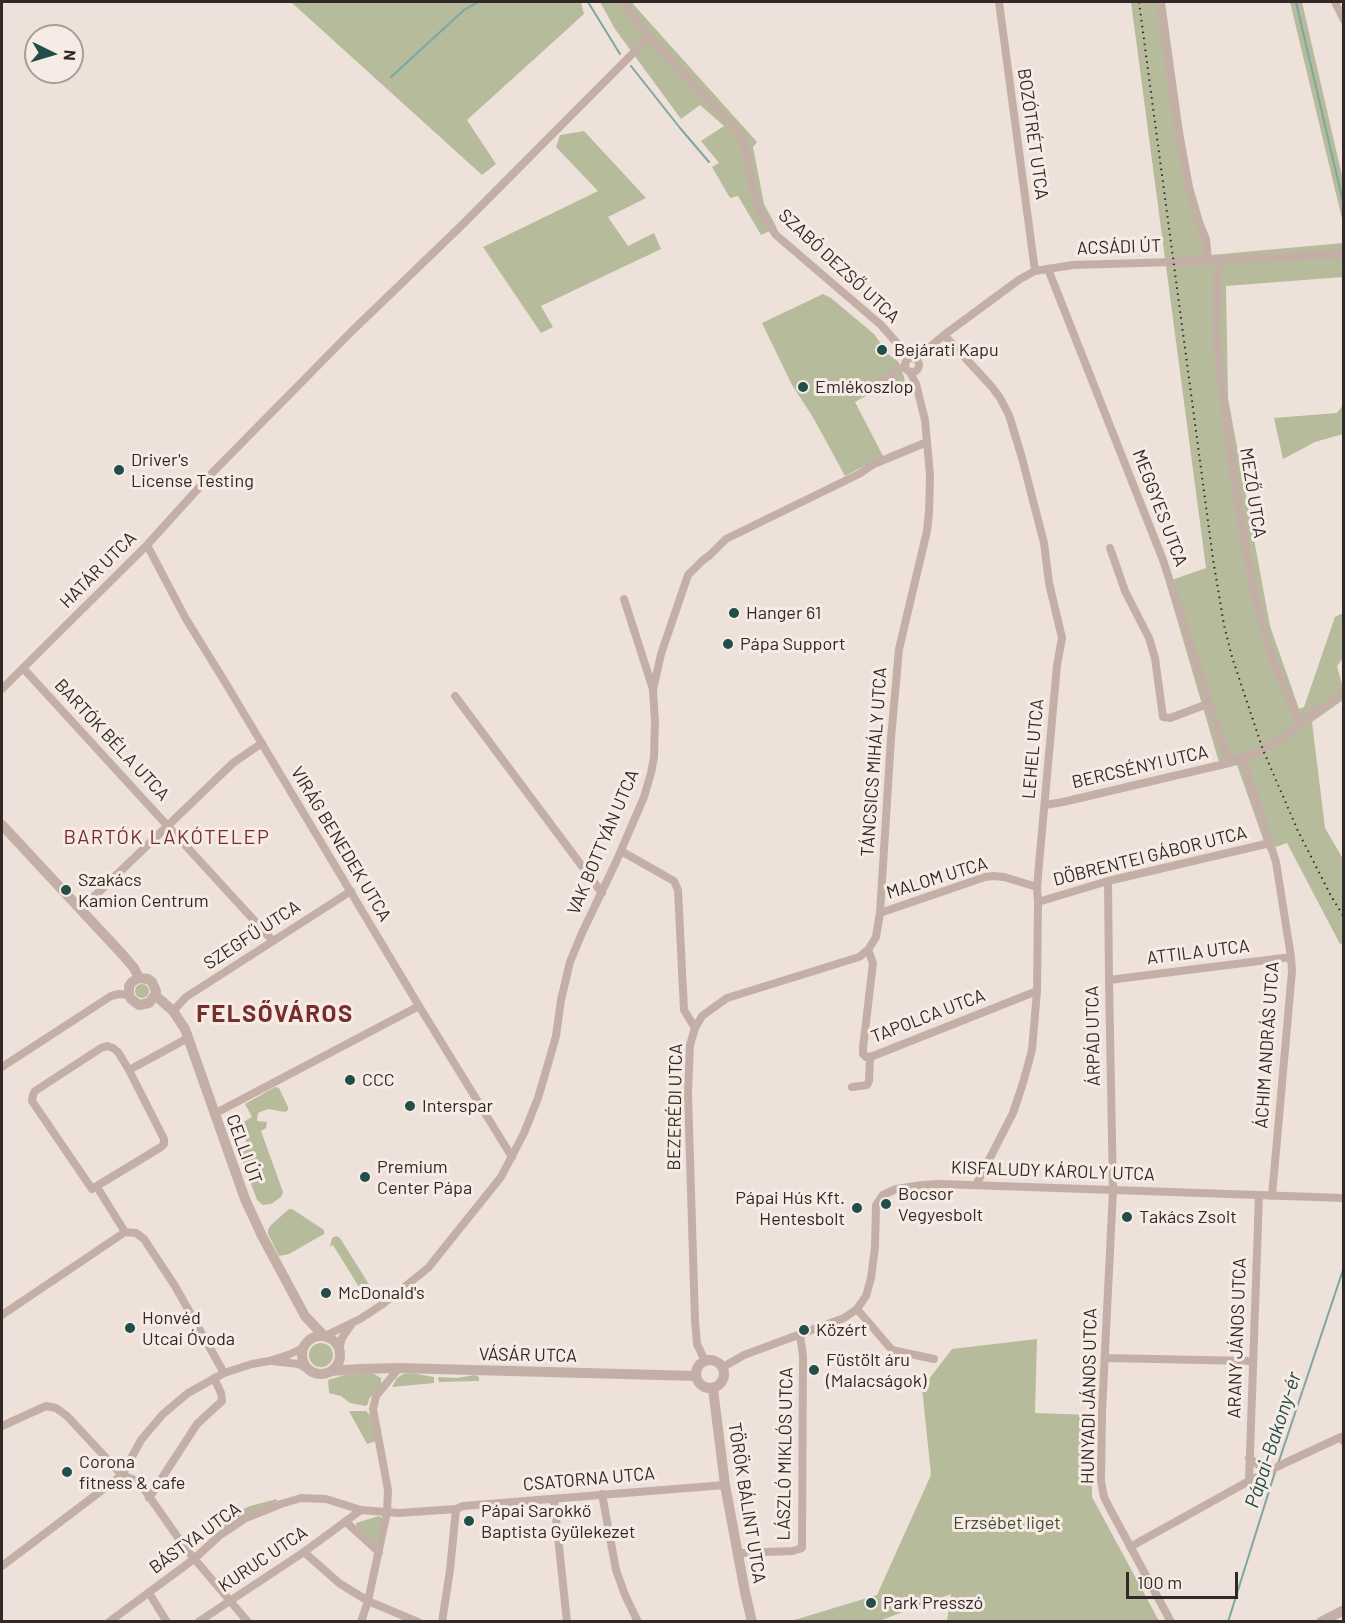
<!DOCTYPE html>
<meta charset="utf-8">
<style>
body{margin:0}
#map{position:relative;width:1345px;height:1623px;overflow:hidden;background:#eee1da;font-family:Barlow,sans-serif}
canvas{display:block}
.frame{position:absolute;inset:0;border:3px solid #322827;pointer-events:none}
.north{position:absolute;left:24px;top:24px;width:60px;height:60px;box-sizing:border-box;background:#f6ece5;border:2px solid #a89e99;border-radius:50%;rotate:95deg;font-size:16px;font-weight:700;line-height:24px;text-align:center;color:#322827}
.north::after{content:'';display:block;margin:auto;width:21px;height:27px;background:#214e49;clip-path:polygon(50% 0,100% 100%,50% 72%,0 100%)}
.scale{position:absolute;left:1126px;top:1572px;width:112px;height:27px;box-sizing:border-box;border:3px solid #322827;border-top:0;padding-left:8px;font-size:18px;line-height:21px;white-space:nowrap;color:#322827;-webkit-text-stroke:4px #f6ece5;paint-order:stroke}
</style>
<div id="map">
<canvas width="1345" height="1623"></canvas>
<div class="frame"></div>
<div class="north">N</div>
<div class="scale">100 m</div>
</div>
<script>
const context = document.querySelector('canvas').getContext('2d');
context.lineJoin = 'round';
function fillPath(path, color) { context.fillStyle = color; context.fill(path, 'evenodd'); }
const poly = rows => new Path2D(rows.map(r => 'M' + r).join(''));
function stroke(path, color, width, dash) { context.strokeStyle = color; context.lineWidth = width; context.lineCap = dash ? 'butt' : 'round'; context.setLineDash(dash || []); context.stroke(path); }
function drawText(font, color, halo, rows, align = 'center') {
  context.font = font + ' Barlow,sans-serif'; context.lineWidth = 6; context.setLineDash([]); context.textBaseline = 'middle'; context.strokeStyle = halo; context.fillStyle = color; for (const [text, x, y, turn = 0] of rows) {
    context.save(); context.translate(x, y); context.rotate((+turn || 0) * Math.PI / 180); context.textAlign = isNaN(turn) ? turn : align; if (halo) context.strokeText(text, 0, 0); context.fillText(text, 0, 0); context.restore();
  }
}
fillPath(poly([
 [291,2,581,2,584,14,467,120,496,164,482,175],
 [600,2,633,2,634,5,757,142,753,147,764,204,777,228,761,235,738,196,730,198,712,167,719,163,701,141,724,126,700,105,681,119,615,29],
 [1131,2,1165,2,1190,183,1211,255,1343,243,1343,277,1226,286,1228,398,1270,626,1299,709,1304,707,1335,617,1343,613,1343,658,1337,666,1343,688,1343,700,1312,722,1325,828,1343,859,1343,943,1340,944,1287,843,1267,850,1237,765,1221,769,1166,582,1206,568],
 [1290,2,1302,2,1343,180,1343,223],
 [584,131,646,198,608,217,628,246,654,233,661,249,541,306,553,327,541,333,483,247,598,191,556,147,560,135],
 [823,294,831,298,874,334,888,354,899,362,900,370,904,376,906,389,896,395,891,384,871,393,855,402,883,456,845,476,814,419,792,385,762,323],
 [1343,405,1343,434,1315,442,1283,459,1274,418,1337,413],
 '135 991a7 7 0 1 1 14 0a7 7 0 1 1-14 0Z',
 [275,1087,279,1088,288,1107,288,1110,285,1112,268,1109,258,1113,257,1121,267,1122,266,1128,261,1131,283,1192,281,1197,271,1204,263,1205,257,1200,239,1151,248,1148,242,1123,252,1117,245,1104],
 [289,1209,292,1209,324,1230,324,1234,289,1254,279,1256,268,1234,268,1230,271,1225],
 [336,1236,340,1238,375,1294,362,1302,360,1298,364,1295,333,1245,330,1247,332,1238],
 [1037,1339,1035,1413,1091,1415,1092,1497,1159,1621,947,1621,951,1594,879,1621,791,1621,877,1595,931,1475,922,1388,952,1349],
 '309 1355a12 12 0 1 1 24 0a12 12 0 1 1-24 0Z',
 [371,1373,374,1374,381,1378,381,1385,369,1399,368,1404,366,1406,350,1403,341,1396,329,1393,328,1380,345,1375],
 [411,1373,434,1377,434,1383,392,1387,397,1378,403,1374],
 [475,1375,479,1377,479,1381,439,1382,438,1377,457,1378],
 [349,1411,366,1411,370,1415,376,1441,367,1444],
 [277,1499,277,1501,220,1531,218,1526,233,1514,250,1506],
 [379,1516,383,1519,376,1544,357,1527,356,1523]
]), '#b6bb9c');
stroke(poly([
 [588,2,620,54],
 [1296,2,1344,206],
 [631,66,680,128,709,162],
 [391,77,464,10,478,2],
 [1278,1464,1344,1267],
 [1228,1622,1275,1472]
]), '#7ca7a2', 2);
stroke(poly([
 [622,2,649,37,732,125,739,134,744,144,748,160,753,190,759,210,776,235,881,325,910,358],
 [999,2,1035,271],
 [1160,2,1177,122,1189,187,1199,222,1206,239,1208,260],
 [1335,2,1344,20],
 [1218,259,1216,339,1232,464,1246,552,1257,605,1273,660,1300,724],
 [1048,269,1163,560,1229,763],
 [944,335,992,387,1000,398,1009,415,1022,458,1044,543,1049,583,1062,638,1057,665,1037,887,1038,902,1037,991,1032,1050,1023,1083,1013,1113,976,1185],
 '905 365a7 7 0 1 1 14 0a7 7 0 1 1-14 0Z',
 [915,358,923,353,944,335,1020,279,1035,271,1073,265,1173,262,1344,254],
 [865,390,897,372,905,365],
 [147,545,186,619,225,682,419,1006,512,1157],
 [1110,548,1125,591,1149,638,1155,658,1163,717,1170,718,1210,703],
 [624,599,653,689],
 [23,668,273,941],
 [2,689,147,545,214,471,352,331,461,226,649,37],
 [455,696,602,893],
 [1242,758,1276,862,1291,957,1292,971,1272,1196],
 [1045,805,1063,802,1229,763,1263,750,1274,743,1344,692],
 [621,851,674,881,678,890,684,1010,695,1028],
 [1108,881,1109,980,1113,1190,1102,1412,1101,1481,1104,1497,1109,1507,1171,1622],
 [1038,902,1108,881,1270,843],
 [80,910,233,763,262,743],
 [880,913,985,877,994,876,1004,877,1037,887],
 [868,950,873,963,863,1048,863,1054,866,1057,873,1056,1037,991],
 [1109,980,1291,957],
 [173,1011,186,997,351,891],
 [107,1046,113,1048,118,1052,129,1070,164,1139,164,1144,161,1147,92,1189,32,1101,33,1095,35,1091,101,1048,107,1046],
 [2,1067,111,996,119,994,129,995],
 [129,1070,188,1038],
 [852,1087,867,1085,869,1081,870,1057],
 [214,1114,419,1006],
 [97,1187,125,1232],
 [857,1309,892,1350,934,1359],
 [2,1315,125,1232,136,1233,144,1239,175,1286,224,1373],
 [325,1336,360,1319,383,1304,428,1268,501,1177,524,1133,538,1098,548,1064,556,1036,561,1000,570,962,582,933,616,862,644,797,651,773,654,757,655,722,653,690,661,654,688,575,702,561,710,555,726,539,859,474,874,464,927,442],
 [339,1349,342,1338,351,1325],
 [1105,1358,1252,1361],
 [272,1361,298,1364,306,1368],
 [705,1361,697,1344,695,1321,688,1093,690,1045,695,1028,702,1016,727,998,859,957,868,950,876,937,880,913,891,738,899,649,927,531,929,512,930,476,925,420,916,384,910,372],
 [723,1367,744,1355,844,1318,857,1309,866,1296,871,1278,875,1247,876,1205,883,1195,896,1189,922,1185,941,1184,1344,1198],
 [2,1426,46,1406,56,1408,67,1416,122,1475,139,1482,186,1549,248,1622],
 [1249,1458,1263,1468,1270,1470],
 [1249,1481,1259,1195],
 [602,1494,616,1570,625,1595,638,1622],
 [149,1498,197,1424,222,1401,221,1393,214,1378],
 [554,1499,567,1622],
 [346,1522,379,1552],
 [1130,1547,1249,1481,1287,1462,1341,1437,1344,1442],
 [304,1552,339,1583,368,1601,418,1622],
 [739,1553,793,1551,802,1548,803,1356,800,1335],
 [2,1566,122,1475,141,1440,163,1414,188,1393,224,1373,252,1364,269,1361,288,1355,303,1348],
 [149,1593,167,1622],
 [109,1622,194,1559,219,1536,246,1518,281,1504,301,1498,326,1499,361,1510,398,1513,456,1509,463,1506,725,1485],
 [198,1622,304,1552,361,1510],
 [361,1622,368,1601,387,1512,388,1490,373,1409,376,1396,399,1368],
 [442,1622,450,1570,456,1509]
]), '#c4afa7', 8);
stroke(poly([
 [2,825,122,954,134,968,139,978],
 [155,995,149,1003,139,1005,131,999,129,995,129,986,132,982,139,978,148,979,152,982,156,991,155,995,173,1011,185,1029,245,1199,262,1236,305,1316,323,1335],
 '302 1355a19 19 0 1 1 38 0a19 19 0 1 1-38 0Z',
 '696 1374a14 14 0 1 1 28 0a14 14 0 1 1-28 0Z',
 [331,1371,359,1369,399,1368,696,1376],
 [713,1389,725,1485,745,1592,752,1622],
 [1321,1622,1344,1610]
]), '#c4afa7', 10);
stroke(poly([
 [1139,2,1213,559,1224,625,1232,657,1263,750,1298,831,1331,896,1344,917]
]), '#322827', 2, [1.5, 4.5]);
for (const [x, y, r, color] of [
 [882,350,6,"#214e49"],
 [803,387,6,"#214e49"],
 [119,470,6,"#214e49"],
 [734,613,6,"#214e49"],
 [728,644,6,"#214e49"],
 [66,890,6,"#214e49"],
 [350,1080,6,"#214e49"],
 [410,1106,6,"#214e49"],
 [365,1177,6,"#214e49"],
 [886,1204,6,"#214e49"],
 [857,1208,6,"#214e49"],
 [1127,1217,6,"#214e49"],
 [326,1293,6,"#214e49"],
 [130,1328,6,"#214e49"],
 [804,1330,6,"#214e49"],
 [814,1370,6,"#214e49"],
 [67,1472,6,"#214e49"],
 [469,1521,6,"#214e49"],
 [871,1603,6,"#214e49"]
]) { const dot = new Path2D(); dot.arc(x, y, r, 0, 2 * Math.PI); context.fillStyle = color; context.fill(dot); stroke(dot, '#f6ece5', 2); }
drawText('18px', '#322827', '#f6ece5', [
 ["BOZÓTRÉT UTCA",1033,134,82],
 ["ACSÁDI ÚT",1119,247,-2],
 ["SZABÓ DEZSŐ UTCA",839,266,43],
 ["MEZŐ UTCA",1253,493,81],
 ["MEGGYES UTCA",1160,508,69],
 ["HATÁR UTCA",98,570,-45],
 ["BARTÓK BÉLA UTCA",112,740,47],
 ["LEHEL UTCA",1033,749,-85],
 ["TÁNCSICS MIHÁLY UTCA",874,762,-86],
 ["BERCSÉNYI UTCA",1140,767,-13],
 ["VAK BOTTYÁN UTCA",603,842,-67],
 ["VIRÁG BENEDEK UTCA",341,844,59],
 ["DÖBRENTEI GÁBOR UTCA",1150,856,-14],
 ["MALOM UTCA",937,878,-17],
 ["SZEGFŰ UTCA",252,935,-33],
 ["ATTILA UTCA",1198,952,-7],
 ["TAPOLCA UTCA",928,1016,-21],
 ["ÁRPÁD UTCA",1093,1036,-91],
 ["ÁCHIM ANDRÁS UTCA",1267,1045,-86],
 ["BEZERÉDI UTCA",675,1107,-89],
 ["CELLI ÚT",244,1149,70],
 ["KISFALUDY KÁROLY UTCA",1053,1171,2],
 ["ARANY JÁNOS UTCA",1237,1338,-88],
 ["VÁSÁR UTCA",528,1355,1],
 ["HUNYADI JÁNOS UTCA",1089,1396,-89],
 ["LÁSZLÓ MIKLÓS UTCA",785,1454,-89],
 ["CSATORNA UTCA",589,1479,-5],
 ["TÖRÖK BÁLINT UTCA",747,1503,81],
 ["BÁSTYA UTCA",195,1538,-36],
 ["KURUC UTCA",263,1559,-34]
]);
drawText('18px', '#322827', '#f6ece5', [
 ["Bejárati Kapu",894,350],
 ["Emlékoszlop",815,387],
 ["Driver's",131,460],
 ["License Testing",131,481],
 ["Hanger 61",746,613],
 ["Pápa Support",740,644],
 ["Szakács",78,880],
 ["Kamion Centrum",78,901],
 ["CCC",362,1080],
 ["Interspar",422,1106],
 ["Premium",377,1167],
 ["Center Pápa",377,1188],
 ["Bocsor",898,1194],
 ["Vegyesbolt",898,1215],
 ["Pápai Hús Kft.",845,1198,"right"],
 ["Hentesbolt",845,1219,"right"],
 ["Takács Zsolt",1139,1217],
 ["McDonald's",338,1293],
 ["Honvéd",142,1318],
 ["Utcai Óvoda",142,1339],
 ["Közért",816,1330],
 ["Füstölt áru",826,1360],
 ["(Malacságok)",826,1381],
 ["Corona",79,1462],
 ["fitness & cafe",79,1483],
 ["Pápai Sarokkő",481,1511],
 ["Baptista Gyülekezet",481,1532],
 ["Park Presszó",883,1603]
], 'left');
drawText('18px', '#474d2e', '#f6ece5', [
 ["Erzsébet liget",1007,1523]
]);
context.letterSpacing = '1.5px';
drawText('20px', '#772e29', '#f6ece5', [
 ["BARTÓK LAKÓTELEP",167,837]
]);
context.letterSpacing = '0px';
drawText('italic 20px', '#214e49', '#f6ece5', [
 ["Pápai-Bakony-ér",1273,1440,-72]
]);
context.letterSpacing = '1.5px';
drawText('bold 24px', '#772e29', '#f6ece5', [
 ["FELSŐVÁROS",275,1014]
]);
context.letterSpacing = '0px';
</script>
